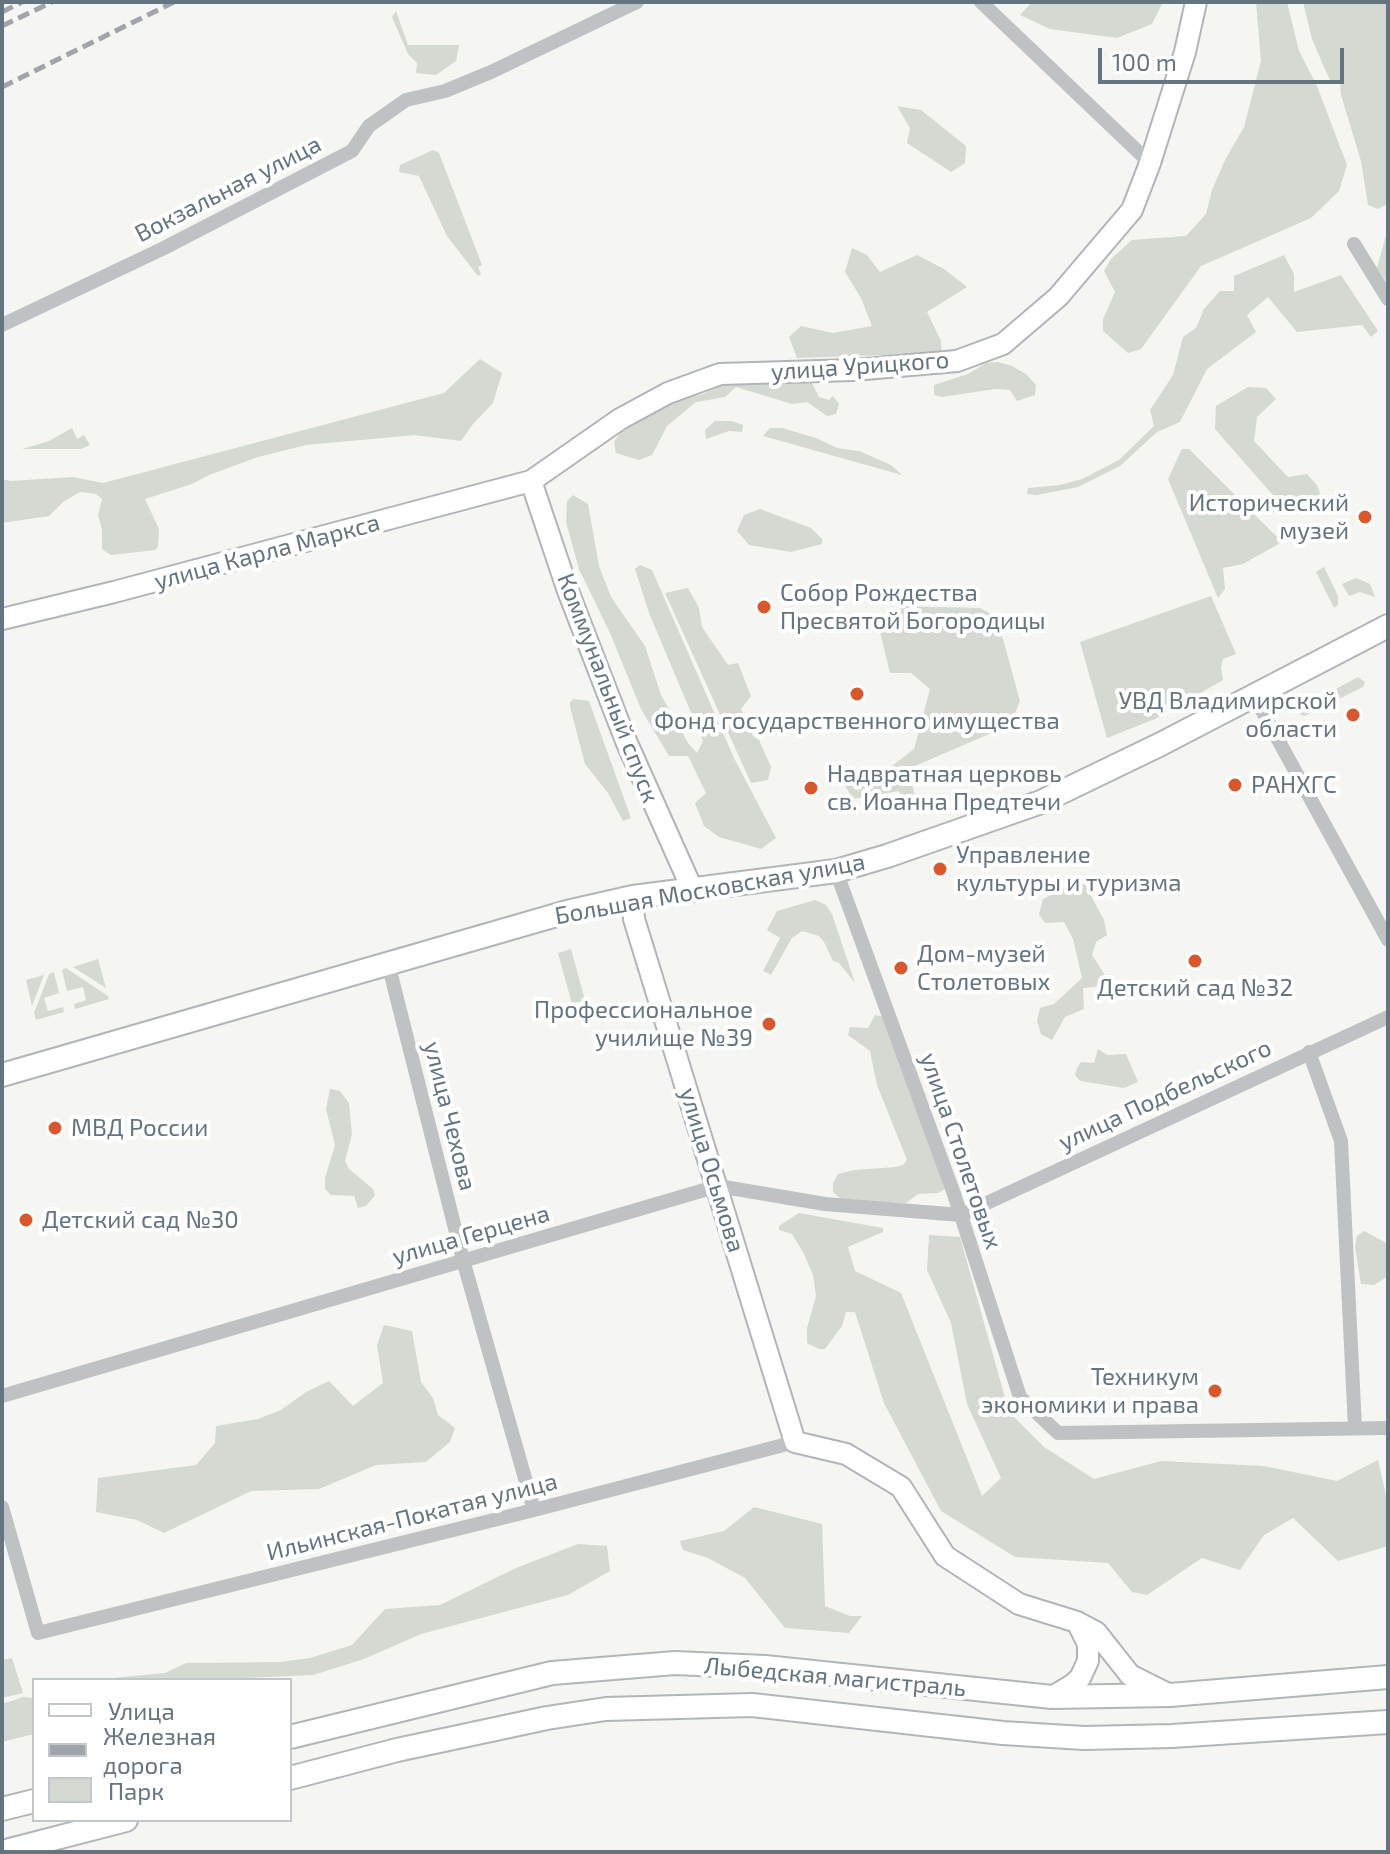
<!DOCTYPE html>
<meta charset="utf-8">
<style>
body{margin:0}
#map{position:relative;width:1390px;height:1854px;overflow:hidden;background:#f5f5f1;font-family:"Exo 2",sans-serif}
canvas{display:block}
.frame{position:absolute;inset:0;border:4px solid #657481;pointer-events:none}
.legend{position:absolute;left:32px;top:1678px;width:260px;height:144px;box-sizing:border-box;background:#fff;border:2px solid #c1c7cd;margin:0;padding:10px 14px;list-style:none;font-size:24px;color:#657481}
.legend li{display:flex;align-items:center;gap:16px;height:40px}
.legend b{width:40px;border:2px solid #c1c7cd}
.scale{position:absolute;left:1098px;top:48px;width:246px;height:36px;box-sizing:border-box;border:4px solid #657481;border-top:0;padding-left:10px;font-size:24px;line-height:28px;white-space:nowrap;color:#657481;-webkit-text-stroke:6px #fff;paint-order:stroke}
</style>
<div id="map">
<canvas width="1390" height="1854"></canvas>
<div class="frame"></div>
<ul class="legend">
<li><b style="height:10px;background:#fff"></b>Улица</li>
<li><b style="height:10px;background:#9fa5aa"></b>Железная дорога</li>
<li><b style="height:22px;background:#d4dad1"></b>Парк</li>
</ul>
<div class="scale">100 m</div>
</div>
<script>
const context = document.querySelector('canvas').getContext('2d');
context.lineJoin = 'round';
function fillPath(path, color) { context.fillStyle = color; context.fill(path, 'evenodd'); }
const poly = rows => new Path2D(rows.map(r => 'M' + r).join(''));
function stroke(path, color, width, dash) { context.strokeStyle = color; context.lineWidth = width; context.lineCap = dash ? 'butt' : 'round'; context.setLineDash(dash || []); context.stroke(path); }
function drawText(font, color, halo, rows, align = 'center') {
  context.font = font + ' "Exo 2",sans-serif'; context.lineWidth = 8; context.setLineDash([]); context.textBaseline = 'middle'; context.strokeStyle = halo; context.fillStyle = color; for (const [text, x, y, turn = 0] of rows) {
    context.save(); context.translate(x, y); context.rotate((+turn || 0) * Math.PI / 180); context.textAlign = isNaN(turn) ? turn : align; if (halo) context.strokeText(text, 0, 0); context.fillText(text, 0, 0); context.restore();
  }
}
fillPath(poly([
 [1032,2,1163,2,1152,24,1117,38,1050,29,1020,15],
 [1256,2,1287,2,1299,51,1317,86,1347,165,1339,191,1311,218,1201,266,1141,349,1128,353,1103,331,1103,319,1115,292,1104,271,1111,259,1132,240,1186,236,1206,214,1212,190,1225,160,1244,127,1261,61],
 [1303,2,1388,2,1388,204,1378,209,1368,205,1361,161,1341,95,1340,82,1331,82,1324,67,1312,39],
 [396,11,408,45,459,45,456,61,436,75,416,73,417,63,408,54,392,17],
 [897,106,921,110,966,146,965,163,951,172,907,143,910,128],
 [433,150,439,153,482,265,478,267,481,274,478,276,447,236,419,176,399,172,400,165],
 [1388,228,1388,284,1377,268],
 [852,248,867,255,880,272,917,255,944,269,967,287,927,312,941,341,942,353,797,358,789,337,801,326,833,333,872,326,861,298,845,272],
 [1284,255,1294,274,1294,292,1341,275,1378,331,1371,337,1362,325,1297,332,1268,297,1247,315,1256,332,1207,369,1180,422,1157,432,1120,466,1078,487,1037,495,1027,494,1028,488,1060,485,1082,479,1119,460,1154,426,1150,410,1173,375,1183,337,1196,328,1204,309,1220,291,1234,291,1234,276],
 [480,359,502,373,493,403,473,424,461,441,415,435,306,445,258,457,209,475,192,484,145,499,159,529,158,547,155,550,111,555,102,549,102,530,98,515,102,499,96,494,80,492,63,502,49,516,2,523,2,479,11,481,73,477,103,483,444,393],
 [998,362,1012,366,1026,374,1036,385,1035,395,1017,401,1010,390,995,389,942,397,934,395,934,385,968,374,986,363],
 [800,380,812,383,819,397,829,400,833,396,839,404,836,414,827,416,807,402,792,404,736,387,725,397,696,402,667,426,652,455,639,460,616,453,614,442,623,428,669,403,703,394,731,381],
 [1248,387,1266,388,1276,399,1257,417,1254,441,1288,477,1307,474,1317,485,1320,493,1314,503,1278,501,1215,429,1216,406],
 [715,421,732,421,743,425,742,432,729,431,706,439,705,430],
 [72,428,77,439,84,435,90,445,81,449,22,449,49,441],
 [770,428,782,428,816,438,837,448,859,451,891,465,902,475,763,436],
 [1182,449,1189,449,1282,542,1243,564,1223,568,1225,589,1218,598,1168,479],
 [573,495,588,504,599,566,611,597,645,646,661,695,688,743,697,753,703,741,649,613,635,569,640,565,652,570,734,758,776,838,761,849,719,837,704,826,695,803,706,793,688,756,669,756,641,709,610,633,579,569,566,522,567,501],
 [760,509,811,528,822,539,822,544,791,552,749,545,737,531,744,515],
 [1324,567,1338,596,1338,605,1334,608,1316,572],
 [1356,578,1370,584,1375,597,1360,592,1349,596,1342,584],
 [688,588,699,608,702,627,728,665,738,663,751,696,741,709,753,736,759,740,771,767,768,780,751,783,665,593],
 [1211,596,1236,654,1223,659,1221,667,1223,680,1155,719,1107,738,1080,642],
 [898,606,980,608,997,617,1020,701,1010,725,908,769,916,800,908,808,899,791,853,799,841,779,892,766,914,749,930,689,911,673,890,673,879,628,895,620],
 [1358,677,1365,682,1363,687,1304,716,1300,714,1299,709],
 [574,699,589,701,631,818,623,821,608,793,585,764,570,707,570,702],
 [1082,879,1104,920,1107,935,1096,942,1092,955,1108,980,1103,986,1083,988,1084,1009,1065,1017,1052,1040,1041,1034,1037,1021,1040,1008,1054,1004,1082,978,1073,939,1064,922,1045,923,1039,914,1043,899],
 [815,900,826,905,832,914,855,983,839,963,833,961,824,942,819,936,802,931,792,938,771,975,763,971,780,938,767,930,777,911],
 [571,949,585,1000,572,1004,558,953],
 [98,959,106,988,73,967],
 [66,968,108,996,109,999,75,1009,74,1004,86,1000,83,987,67,991,62,970],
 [54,972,59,993,44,998,48,1011,63,1007,64,1012,36,1020,34,1013,49,974],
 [44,975,32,1006,26,980],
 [875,1015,885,1017,945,1189,938,1193,918,1194,906,1203,843,1201,833,1192,833,1183,838,1174,854,1170,896,1167,903,1165,907,1160,877,1085,870,1051,848,1035,850,1027,868,1028],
 [1098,1049,1107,1055,1126,1054,1138,1082,1124,1088,1080,1081,1075,1075,1077,1068,1081,1062,1094,1063],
 [330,1089,340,1091,349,1103,352,1134,345,1161,349,1169,373,1189,375,1195,366,1206,358,1208,354,1196,331,1195,325,1189,325,1178,335,1145,326,1109],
 [799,1213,883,1228,883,1232,848,1247,855,1271,901,1293,982,1496,1001,1478,967,1404,951,1323,927,1270,929,1235,960,1237,1009,1412,1044,1447,1094,1479,1161,1461,1264,1466,1337,1481,1378,1460,1388,1504,1388,1546,1338,1561,1293,1518,1264,1535,1240,1570,1202,1558,1147,1595,1132,1592,1108,1563,1015,1557,941,1511,884,1403,855,1312,846,1312,842,1326,825,1349,819,1349,807,1343,807,1328,816,1296,813,1275,804,1254,792,1234,779,1230,779,1226],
 [1364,1231,1388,1244,1388,1276,1374,1285,1361,1284,1355,1247,1357,1236],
 [384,1325,412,1331,421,1382,433,1398,438,1415,455,1428,450,1442,426,1462,376,1465,319,1489,251,1491,164,1533,137,1520,96,1512,98,1478,196,1465,215,1443,216,1426,258,1419,281,1410,306,1392,329,1381,353,1406,383,1383,377,1345],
 [754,1507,822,1524,825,1606,850,1616,862,1616,849,1633,785,1628,745,1578,708,1558,683,1550,680,1541,724,1531],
 [578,1544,607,1546,610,1571,568,1595,421,1634,364,1659,313,1675,200,1680,92,1680,165,1673,186,1663,281,1662,310,1658,352,1645,385,1609,440,1605,516,1568],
 [12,1658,23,1693,2,1698,2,1660],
 [23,1697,34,1698,34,1734,2,1742,2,1704]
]), '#d4dad1');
const secondary = poly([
 [531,481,568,591,626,741,693,891],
 [2,619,114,592,531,481,620,419,668,393,720,374,853,370,957,361,1003,344,1058,297,1132,210,1150,163,1185,52,1196,2],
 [633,897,634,919,795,1442,846,1454,901,1487,945,1556,1019,1604,1077,1622,1096,1632,1130,1675,1170,1695],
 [1052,1697,1072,1685,1080,1678,1088,1661,1088,1644,1077,1622]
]);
const primary = poly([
 [2,1075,567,912,633,897,836,871,887,856,1041,802,1161,744,1388,626],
 [290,1737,552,1673,675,1663,765,1667,1052,1697,1170,1695,1388,1677],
 [290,1778,397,1750,547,1718,606,1709,752,1705,1003,1733,1084,1738,1172,1736,1388,1722],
 [2,1809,34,1801],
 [2,1852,126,1820]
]);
stroke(secondary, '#b0b5ba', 24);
stroke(primary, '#b1b6b9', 26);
stroke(poly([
 [981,2,1150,163],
 [1354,244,1388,299],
 [2,325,162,249,352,151,369,126,406,100,445,91,491,72,637,2],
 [1254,696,1388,940],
 [836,871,954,1194,1020,1397,1058,1433,1388,1428],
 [388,963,463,1260,534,1510],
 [1309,1052,1341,1141,1355,1428],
 [2,1396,718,1186,825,1204,961,1215,1388,1017],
 [2,1507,38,1633,534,1510,795,1442]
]), '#bec2c5', 14);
stroke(secondary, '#fff', 20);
stroke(primary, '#fff', 22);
stroke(poly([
 [2,12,22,2],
 [2,26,52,2],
 [2,87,174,2]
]), '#9fa5aa', 5, [12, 6]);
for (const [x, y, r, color] of [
 [1365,517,8,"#da572c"],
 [764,607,8,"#da572c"],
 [857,694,8,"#da572c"],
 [1353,715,8,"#da572c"],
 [1235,785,8,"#da572c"],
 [811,788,8,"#da572c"],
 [940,869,8,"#da572c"],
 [1195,961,8,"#da572c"],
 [901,968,8,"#da572c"],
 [769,1024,8,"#da572c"],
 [55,1128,8,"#da572c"],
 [26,1220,8,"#da572c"],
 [1215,1391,8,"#da572c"]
]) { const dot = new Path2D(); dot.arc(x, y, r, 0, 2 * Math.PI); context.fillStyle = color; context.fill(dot); stroke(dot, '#fff', 3); }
drawText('24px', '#657481', '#fff', [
 ["Вокзальная улица",228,189,-27],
 ["улица Урицкого",860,366,-4],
 ["улица Карла Маркса",267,552,-15],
 ["Коммунальный спуск",608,688,69],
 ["Большая Московская улица",710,889,-10],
 ["улица Подбельского",1165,1095,-25],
 ["улица Чехова",450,1116,76],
 ["улица Столетовых",961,1151,71],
 ["улица Осьмова",712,1170,73],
 ["улица Герцена",471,1235,-16],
 ["Ильинская-Покатая улица",412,1517,-14],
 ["Лыбедская магистраль",835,1677,5]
]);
drawText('24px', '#657481', '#fff', [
 ["Исторический",1349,503,"right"],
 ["музей",1349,531,"right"],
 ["Собор Рождества",780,593],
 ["Пресвятой Богородицы",780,621],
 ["УВД Владимирской",1337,701,"right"],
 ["области",1337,729,"right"],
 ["Фонд государственного имущества",857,721,"center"],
 ["Надвратная церковь",827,774],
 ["св. Иоанна Предтечи",827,802],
 ["РАНХГС",1251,785],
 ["Управление",956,855],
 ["культуры и туризма",956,883],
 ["Дом-музей",917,954],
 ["Столетовых",917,982],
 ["Детский сад №32",1195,988,"center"],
 ["Профессиональное",753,1010,"right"],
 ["училище №39",753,1038,"right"],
 ["МВД России",71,1128],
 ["Детский сад №30",42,1220],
 ["Техникум",1199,1377,"right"],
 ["экономики и права",1199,1405,"right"]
], 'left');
</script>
